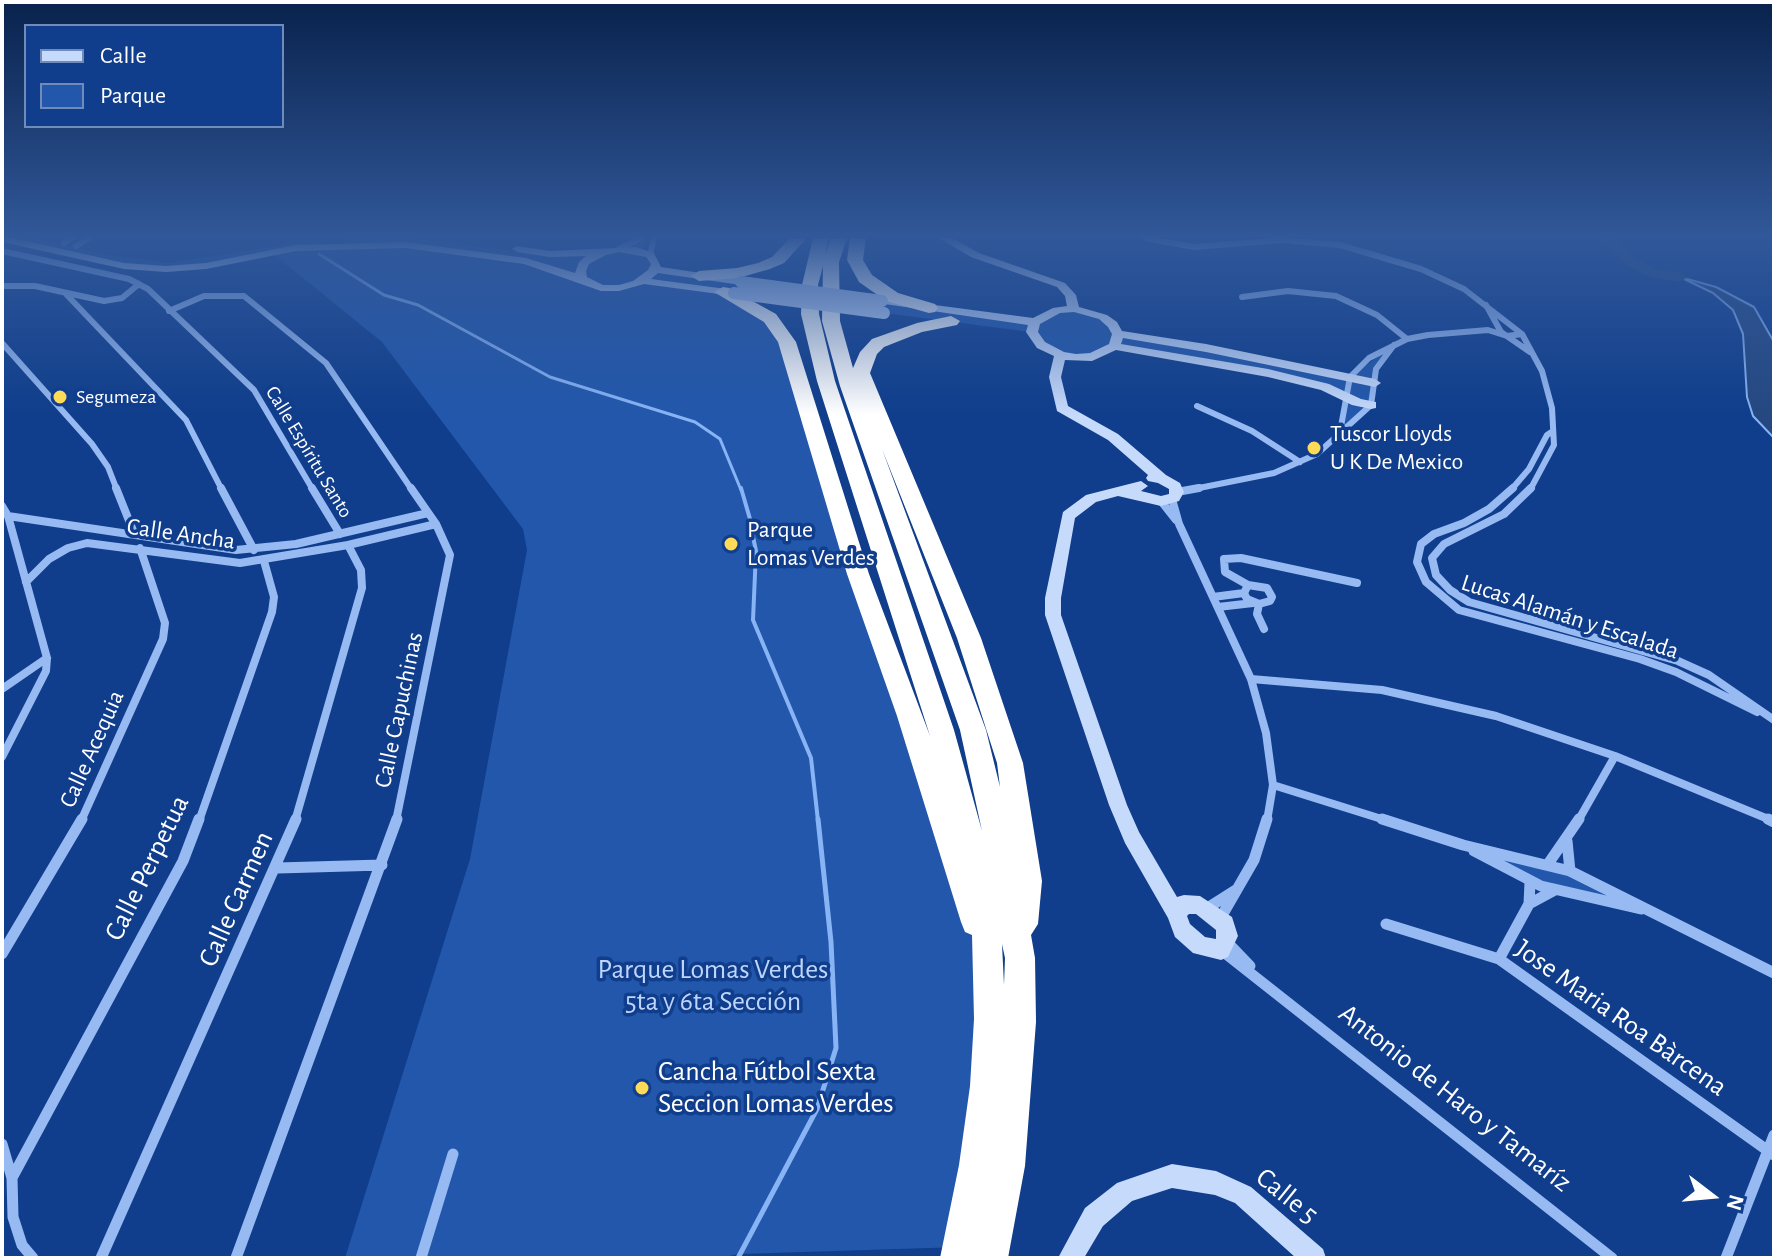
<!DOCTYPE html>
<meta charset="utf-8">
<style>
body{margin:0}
#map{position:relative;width:1776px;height:1260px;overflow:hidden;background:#103e8c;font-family:"Alegreya Sans",sans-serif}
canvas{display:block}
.frame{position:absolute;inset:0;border:4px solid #fff;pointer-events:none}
.legend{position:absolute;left:24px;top:24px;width:260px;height:104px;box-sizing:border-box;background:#103e8c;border:2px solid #708bba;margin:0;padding:10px 14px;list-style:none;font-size:24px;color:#fff}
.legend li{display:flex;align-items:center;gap:16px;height:40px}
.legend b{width:40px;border:2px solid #708bba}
.north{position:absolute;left:1672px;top:1156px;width:80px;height:80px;-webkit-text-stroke:6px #103e8c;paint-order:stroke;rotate:106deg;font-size:22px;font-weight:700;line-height:32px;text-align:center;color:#fff}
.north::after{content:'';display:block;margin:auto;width:28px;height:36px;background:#fff;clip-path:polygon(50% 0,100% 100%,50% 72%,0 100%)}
</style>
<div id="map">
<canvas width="1776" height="1260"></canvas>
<div class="frame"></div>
<ul class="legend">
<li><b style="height:10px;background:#c6dafc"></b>Calle</li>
<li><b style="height:22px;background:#2257ab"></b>Parque</li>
</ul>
<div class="north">N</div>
</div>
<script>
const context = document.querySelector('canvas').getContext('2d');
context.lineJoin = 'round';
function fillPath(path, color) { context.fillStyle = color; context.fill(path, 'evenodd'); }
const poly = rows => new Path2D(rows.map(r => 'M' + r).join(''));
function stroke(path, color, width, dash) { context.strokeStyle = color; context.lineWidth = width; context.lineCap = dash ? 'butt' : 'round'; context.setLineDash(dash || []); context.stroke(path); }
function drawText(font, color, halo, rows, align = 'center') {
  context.font = font + ' "Alegreya Sans",sans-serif'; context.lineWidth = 7; context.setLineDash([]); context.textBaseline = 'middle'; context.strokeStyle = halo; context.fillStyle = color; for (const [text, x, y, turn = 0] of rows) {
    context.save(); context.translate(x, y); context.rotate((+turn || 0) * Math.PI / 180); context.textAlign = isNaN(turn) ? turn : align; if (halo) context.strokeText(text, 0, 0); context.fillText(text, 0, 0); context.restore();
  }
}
fillPath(poly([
 [2,238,35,238,108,255,168,263,303,242,321,241,318,245,396,243,342,244,345,239,414,239,548,255,599,253,582,264,584,284,629,287,654,270,738,283,734,290,723,292,770,318,987,957,962,1247,739,1254,720,1258,345,1258,470,859,527,550,523,529,382,342,271,252,189,267,126,265],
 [647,239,640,254,650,262,651,270,627,285,605,287,584,279,586,264,603,254,625,251],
 [882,301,1034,322,1031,332,884,313],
 [1074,310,1090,313,1112,327,1113,346,1093,355,1061,354,1037,340,1037,323,1056,312],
 [1119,334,1350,377,1394,345,1380,361,1375,397,1340,433,1345,395,1325,387,1115,346],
 [1463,845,1548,864,1657,913,1555,890]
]), '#2257ab');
const water = poly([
 [1680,277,1716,287,1754,307,1774,342,1774,438,1753,416,1747,397,1743,334,1733,310,1713,293,1680,277]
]);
fillPath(water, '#254881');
stroke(water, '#88b4f6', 2);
stroke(poly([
 [319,254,384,295,418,305,550,377,695,422,720,439,741,490]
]), '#88b4f6', 3);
stroke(poly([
 [741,488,750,519],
 [751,527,756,551,753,620,811,758,818,821]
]), '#88b4f6', 4);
stroke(poly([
 [738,1258,817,1109,836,1048,831,942,818,819]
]), '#88b4f6', 5);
fillPath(poly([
 [1595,238,1617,239,1636,259,1658,270,1680,272,1688,277,1680,282,1649,277,1626,265,1607,245,1595,238]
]), '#254881');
stroke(poly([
 [1145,238,1194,247,1282,240,1340,245,1421,269,1464,289,1522,334,1542,371,1552,408,1554,445,1530,490],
 [64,243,72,238],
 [76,246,89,238],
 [619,249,642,238],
 [2,251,129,279,148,289,254,390,313,490],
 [650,255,654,238],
 [2,286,35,286,104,301,122,298,139,284],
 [66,294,186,420,222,490],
 [1242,297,1288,291,1336,296,1377,315,1407,339],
 [1486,305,1501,332,1530,352],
 [169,311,204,296,244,296,326,363,412,490],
 [2,343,92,444,108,467,117,490],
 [1197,406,1252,431,1300,462],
 [1340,432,1350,377,1369,358,1407,339,1428,335,1488,330,1507,336,1522,334],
 [1189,490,1274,473,1317,454,1371,405,1376,369,1394,345],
 [1511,490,1529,469,1547,435,1553,431]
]), '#97baf2', 6);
stroke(poly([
 [116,488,134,533],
 [221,488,254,550],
 [312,488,340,534],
 [1513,488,1489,509,1464,523,1434,534,1421,544,1417,562,1426,582,1459,610,1640,659,1676,672,1757,712],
 [1531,488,1504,514,1444,544,1432,558,1436,575,1450,590,1469,602,1678,661,1709,675,1774,720],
 [1177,492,1199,488],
 [1172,499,1179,524,1251,679,1266,733,1273,785,1267,821],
 [1161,501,1176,520],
 [2,506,8,516,47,658,46,671,2,757],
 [8,516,236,550,296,544,428,513],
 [26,582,49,559,68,548,87,543,240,563,348,545,436,524],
 [1248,585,1225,572,1224,559,1241,558,1357,583],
 [1248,585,1267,588,1272,597,1270,601,1259,604,1247,599,1244,593,1248,585],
 [1213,597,1244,593],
 [1259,604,1257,614,1264,629],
 [1218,607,1253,603],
 [1251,679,1382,690,1496,716,1615,756,1773,821],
 [2,689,47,658],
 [1273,785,1388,821],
 [81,821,163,639,165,623,140,548],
 [199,821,272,612,274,597,264,561],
 [295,821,362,588,361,570,348,545],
 [396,821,450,555,436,524,411,488],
 [1578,821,1615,756]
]), '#97baf2', 8);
stroke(poly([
 [1382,819,1463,845,1570,871,1774,973],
 [1768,819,1774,822],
 [1567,841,1570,871],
 [1474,851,1541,886,1641,909],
 [1548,864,1579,819],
 [278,868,382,865],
 [1529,904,1555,890],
 [1206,909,1236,890],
 [1220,919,1254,860,1267,819],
 [1386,924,1499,959,1774,1155],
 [1227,942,1250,966],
 [1221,950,1612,1258],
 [2,954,82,819],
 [1499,959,1529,904,1530,882],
 [2,1144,12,1178,13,1217,22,1245,33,1258],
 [12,1178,183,861,199,819],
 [101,1258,296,819],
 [236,1258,397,819],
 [421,1258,453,1154],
 [1726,1258,1774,1135]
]), '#97baf2', 11);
fillPath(poly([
 [2,238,13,238,124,263,166,266,206,263,296,245,405,242,526,258,575,273,579,262,586,256,550,257,517,252,512,249,517,246,550,251,636,247,654,253,661,267,741,279,747,282,741,285,658,273,651,279,734,290,740,293,734,296,644,284,619,291,601,291,524,264,405,248,296,251,206,269,166,272,124,269,2,242,2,238],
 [619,252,646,257,651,264,648,270,633,281,619,285,603,285,587,277,586,271,589,264,606,255,619,252],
 [939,238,952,238,979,253,1065,283,1076,295,1079,307,1107,315,1117,322,1122,331,1206,344,1375,379,1381,383,1375,387,1206,352,1123,338,1121,344,1268,369,1329,384,1361,399,1376,402,1376,408,1371,409,1352,405,1321,390,1268,377,1116,350,1092,361,1065,360,1061,377,1068,406,1118,434,1166,475,1180,483,1184,492,1179,501,1161,506,1118,496,1096,502,1075,518,1061,598,1061,615,1127,805,1139,832,1177,897,1184,895,1200,896,1232,917,1238,936,1228,957,1221,960,1193,953,1175,937,1168,918,1125,843,1109,805,1045,615,1045,598,1063,512,1086,495,1141,481,1148,486,1141,491,1161,496,1169,494,1169,489,1158,483,1148,481,1146,478,1148,475,1108,440,1057,411,1049,377,1054,356,1037,348,1026,332,1028,325,878,303,878,299,882,298,1033,318,1053,308,1067,306,1065,296,1057,287,971,257,939,238],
 [1074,312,1099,319,1108,327,1112,334,1109,344,1090,353,1076,354,1064,352,1045,342,1038,332,1040,324,1060,313,1074,312],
 [1189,914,1196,914,1216,930,1216,939,1205,937,1190,924,1187,916,1189,914],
 [1172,1164,1216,1171,1251,1187,1323,1249,1326,1258,1296,1258,1235,1203,1215,1195,1172,1188,1132,1201,1103,1226,1084,1258,1058,1258,1085,1208,1117,1183,1172,1164]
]), '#c6dafc');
fillPath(poly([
 [790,238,807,238,784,263,770,269,738,278,699,281,691,276,699,271,737,268,758,263,772,257,790,238],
 [813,238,829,238,825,255,831,238,847,238,839,262,840,321,853,368,860,352,872,339,917,323,951,316,960,321,957,325,922,332,884,347,877,354,870,373,981,638,1023,763,1042,881,1038,924,1031,935,1035,958,1036,1022,1025,1166,1008,1258,940,1258,959,1165,970,1086,974,1019,972,935,965,932,961,922,897,716,847,574,778,342,764,322,714,292,723,287,729,288,776,314,796,342,869,574,930,736,817,381,801,314,802,285,813,238],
 [823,266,822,321,840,386,960,730,982,831,954,730,835,381,819,314,818,285,823,266],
 [882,449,957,638,997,763,1000,787,986,730,882,449],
 [1002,944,1005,958,1004,985,1002,944],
 [850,238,866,238,863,260,872,275,898,293,935,304,938,308,935,312,929,313,886,301,859,282,847,260,850,238]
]), '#fff');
stroke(poly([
 [741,282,882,301],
 [734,293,884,313]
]), '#c6dafc', 12);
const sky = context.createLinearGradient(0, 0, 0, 415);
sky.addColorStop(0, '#09224d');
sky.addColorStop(0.57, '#315899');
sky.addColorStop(1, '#31589900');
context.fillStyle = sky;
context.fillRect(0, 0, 1776, 415);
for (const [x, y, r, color] of [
 [60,397,8,"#ffd958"],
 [1314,448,8,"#ffd958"],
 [731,544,8,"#ffd958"],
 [642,1088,8,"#ffd958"]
]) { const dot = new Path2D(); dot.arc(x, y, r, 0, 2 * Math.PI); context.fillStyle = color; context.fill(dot); stroke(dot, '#103e8c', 3); }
drawText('20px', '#fff', '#103e8c', [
 ["Segumeza",76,397]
], 'left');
drawText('20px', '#fff', '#103e8c', [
 ["Calle Espíritu Santo",309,452,59]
]);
drawText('24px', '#fff', '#103e8c', [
 ["Tuscor Lloyds",1330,434],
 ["U K De Mexico",1330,462],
 ["Parque",747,530],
 ["Lomas Verdes",747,558]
], 'left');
drawText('24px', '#fff', '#103e8c', [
 ["Calle Ancha",181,534,8],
 ["Lucas Alamán y Escalada",1570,617,18],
 ["Calle Capuchinas",399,710,-78],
 ["Calle Acequia",92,749,-66]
]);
drawText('28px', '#fff', '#103e8c', [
 ["Calle Perpetua",147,868,-64],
 ["Calle Carmen",236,899,-66],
 ["Jose Maria Roa Bàrcena",1621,1018,35],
 ["Antonio de Haro y Tamaríz",1455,1098,38],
 ["Calle 5",1287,1196,39]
]);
drawText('28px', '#bed6fd', '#103e8c', [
 ["Parque Lomas Verdes",713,970],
 ["5ta y 6ta Sección",713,1002]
]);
drawText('28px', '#fff', '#103e8c', [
 ["Cancha Fútbol Sexta",658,1072],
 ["Seccion Lomas Verdes",658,1104]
], 'left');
</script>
